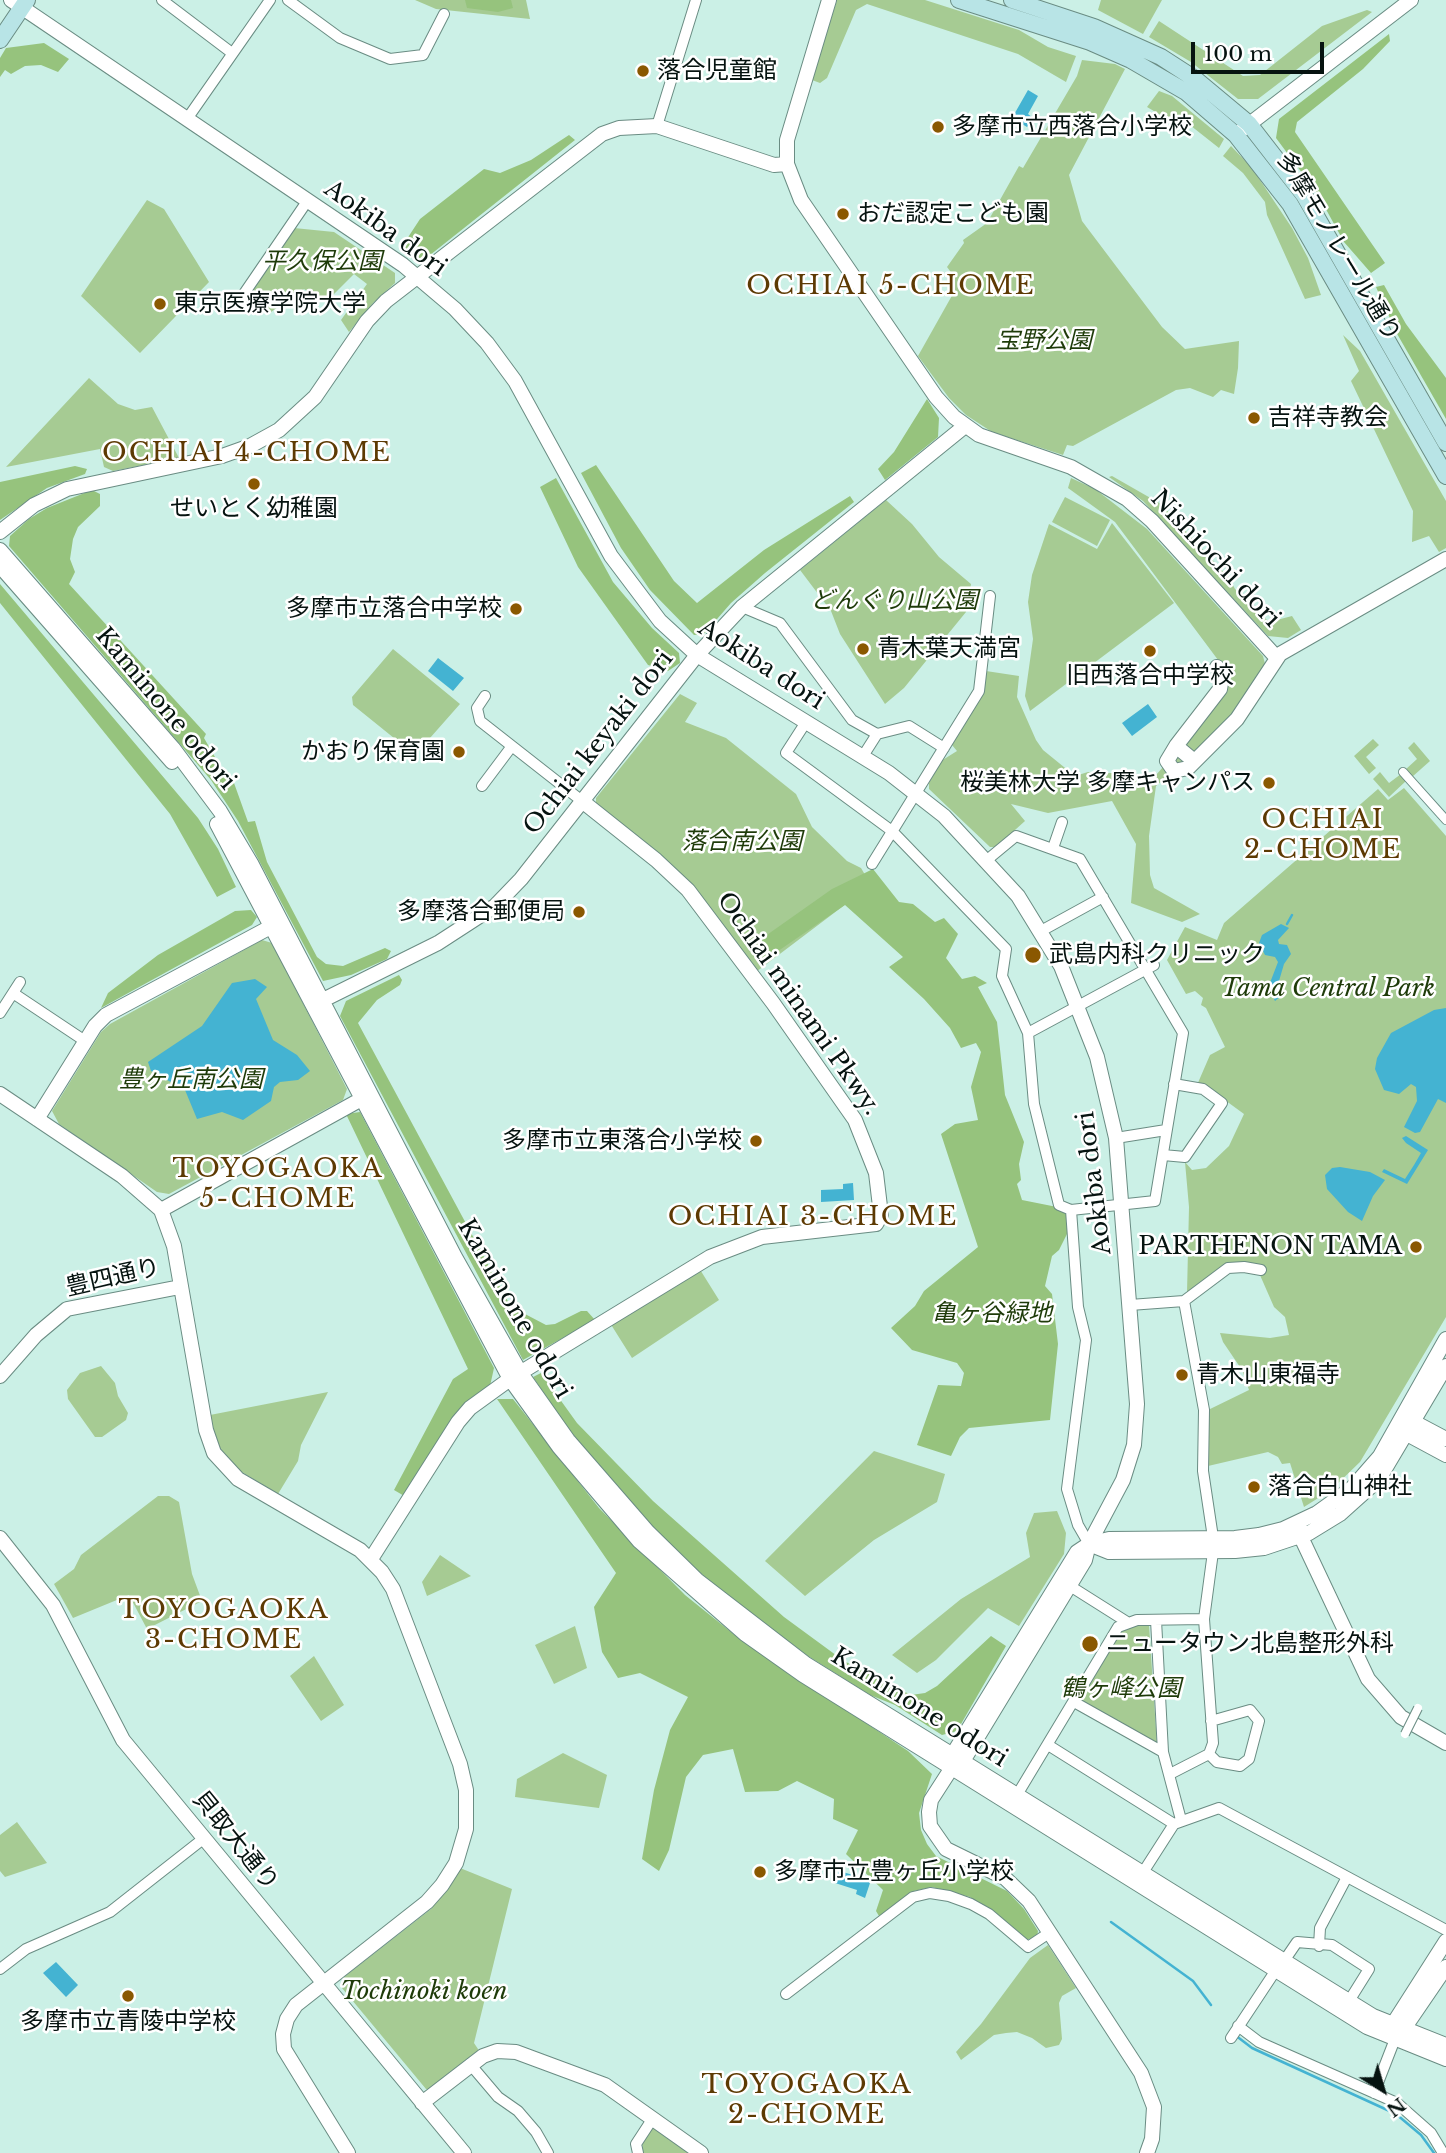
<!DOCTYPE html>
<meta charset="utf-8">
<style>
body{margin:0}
#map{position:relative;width:1446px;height:2153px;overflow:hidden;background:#cbf0e6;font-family:"Libre Baskerville",serif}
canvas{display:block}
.north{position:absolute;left:1348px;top:2055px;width:70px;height:70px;-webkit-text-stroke:5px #fff;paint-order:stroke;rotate:143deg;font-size:19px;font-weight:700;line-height:28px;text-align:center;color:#061310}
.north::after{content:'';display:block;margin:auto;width:24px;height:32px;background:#061310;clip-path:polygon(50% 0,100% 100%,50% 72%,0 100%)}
.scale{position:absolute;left:1191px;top:42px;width:133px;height:32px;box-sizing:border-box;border:4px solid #061310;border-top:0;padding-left:9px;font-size:21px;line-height:24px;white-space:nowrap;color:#061310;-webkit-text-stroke:5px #fff;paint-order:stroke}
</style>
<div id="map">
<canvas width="1446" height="2153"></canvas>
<div class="north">N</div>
<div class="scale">100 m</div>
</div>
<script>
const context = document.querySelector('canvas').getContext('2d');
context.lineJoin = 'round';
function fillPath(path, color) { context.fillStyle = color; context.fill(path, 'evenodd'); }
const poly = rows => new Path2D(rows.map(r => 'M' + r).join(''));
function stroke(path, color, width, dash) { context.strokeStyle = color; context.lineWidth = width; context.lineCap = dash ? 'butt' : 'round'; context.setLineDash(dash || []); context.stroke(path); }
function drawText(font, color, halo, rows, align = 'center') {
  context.font = font + ' "Libre Baskerville","Noto Sans JP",serif'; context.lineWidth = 5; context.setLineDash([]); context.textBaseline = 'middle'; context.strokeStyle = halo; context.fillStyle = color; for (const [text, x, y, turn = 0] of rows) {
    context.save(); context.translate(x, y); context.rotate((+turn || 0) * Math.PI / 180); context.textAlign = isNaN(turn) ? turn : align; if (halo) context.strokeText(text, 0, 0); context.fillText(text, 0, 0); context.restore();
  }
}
fillPath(poly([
 [415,0,526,0,530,19,436,9],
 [837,0,925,0,1019,30,1048,47,1076,56,1066,82,1018,54,867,4,856,10,827,78,820,83,812,80],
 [1101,0,1162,0,1143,34,1098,10],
 [1367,10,1372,12,1258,99,1238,99,1191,62,1149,37,1159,21,1243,76,1260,75,1322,26],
 [1082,60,1115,64,1125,69,1069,175,1082,221,1162,327,1185,349,1239,341,1238,368,1234,394,1221,390,1213,397,1190,388,1176,390,1073,446,1067,445,1063,455,992,432,966,415,949,398,918,356,954,292,953,275,947,267,964,243,963,240,987,223,1019,166,1023,168,1077,76],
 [1159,91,1172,96,1224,139,1219,148,1181,118,1164,117,1147,107],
 [1231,146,1252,168,1292,228,1308,258,1321,295,1305,299,1267,215,1265,202,1243,173,1223,156],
 [147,200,164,209,209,282,140,353,81,296],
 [294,228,334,232,395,273,395,283,373,303,349,332,341,320,367,284,354,274,332,296,317,298,304,289,271,312,246,309,255,296,253,288],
 [1343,335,1360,351,1446,501,1446,548,1439,552,1429,536,1412,542,1413,511,1351,381,1359,371],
 [89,378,118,404,135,410,152,407,179,458,113,471,104,467,100,449,6,467],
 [1112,476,1161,504,1229,578,1235,589,1269,622,1292,616,1301,630,1288,638,1268,636,1143,501,1109,477],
 [1071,478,1095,489,1147,529,1263,656,1265,664,1245,700,1197,751,1156,786,1149,836,1150,875,1154,888,1200,914,1182,922,1131,903,1136,844,1112,801,1048,813,1011,804,1025,821,996,847,990,847,929,789,929,783,941,761,957,751,952,745,986,671,1019,676,1017,697,1036,740,1043,750,1075,776,1088,772,1156,775,1185,742,1227,672,1115,522,1068,488],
 [1065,497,1110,520,1097,546,1052,522],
 [886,500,912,524,939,557,971,584,966,612,904,688,885,704,840,634,831,611,800,570],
 [1112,523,1174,603,1030,711,1025,696,1033,639,1028,602,1032,575,1049,524,1097,549],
 [393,649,460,704,415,755,353,705,352,697],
 [680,694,697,703,685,722,726,738,796,794,812,827,847,861,861,868,871,885,756,972,717,919,596,805,596,798],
 [1373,739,1379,745,1366,757,1376,768,1369,774,1354,756],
 [1414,742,1430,761,1412,777,1405,770,1417,759,1408,748],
 [1380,772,1389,783,1401,774,1407,780,1389,797,1373,779],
 [1404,788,1446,836,1446,1317,1360,1462,1331,1490,1304,1507,1290,1463,1282,1464,1278,1457,1268,1452,1208,1466,1208,1410,1249,1390,1242,1370,1223,1342,1220,1333,1270,1338,1289,1335,1285,1317,1274,1307,1256,1266,1245,1263,1187,1293,1189,1207,1185,1162,1192,1170,1206,1168,1229,1146,1244,1114,1207,1087,1197,1085,1210,1055,1225,1047,1206,1008,1201,1005,1203,998,1195,991,1186,994,1167,960,1185,927,1217,940,1224,923,1378,789,1388,800],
 [262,940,272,943,347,1089,343,1100,169,1194,157,1192,59,1124,52,1111,101,1032,110,1024],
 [699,1268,719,1300,632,1358,610,1323],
 [101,1366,115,1383,118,1396,128,1413,126,1420,102,1437,95,1437,68,1399,67,1390,80,1373],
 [328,1392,301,1445,298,1461,278,1494,237,1469,219,1447,213,1432,210,1415],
 [874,1451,945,1474,937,1502,874,1540,805,1596,765,1561],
 [158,1496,169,1496,179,1502,192,1574,202,1601,147,1629,129,1595,73,1618,54,1584,74,1569,81,1555],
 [1057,1511,1066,1533,1064,1554,1019,1626,988,1608,936,1660,917,1673,892,1655,961,1599,1030,1557,1026,1533,1034,1513],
 [440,1555,471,1576,427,1596,422,1582],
 [1130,1625,1149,1625,1157,1745,1079,1701,1121,1630],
 [575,1626,587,1668,554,1684,535,1645],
 [314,1656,344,1705,321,1721,290,1676],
 [563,1753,607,1775,599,1808,515,1797,517,1779],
 [17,1822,47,1863,5,1877,0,1871,0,1835],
 [460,1868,512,1889,474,2043,480,2052,432,2091,426,2089,342,1988,344,1977,431,1909],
 [1048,1945,1076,1988,1062,1996,1059,2003,1062,2039,1059,2045,1046,2048,1032,2038,1017,2032,1006,2033,994,2035,961,2060,956,2052,981,2024,1030,1958],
 [651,2128,657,2128,690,2153,643,2153,642,2141]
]), '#a6cb93');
fillPath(poly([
 [465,0,511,0,513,8,498,12,467,8],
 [1389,34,1390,41,1363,69,1297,122,1295,132,1385,263,1371,273,1344,242,1317,193,1276,138,1279,119],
 [44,43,69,59,58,72,41,65,25,66,11,74,5,70,0,77,0,58,6,48],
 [569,135,575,140,425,259,415,258,401,248,420,219,484,169,500,173,531,160],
 [1384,285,1406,324,1446,378,1446,419,1396,332,1376,287],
 [927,399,939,418,938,437,885,480,878,469,894,452],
 [596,465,674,581,697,603,764,550,850,496,854,502,765,573,731,603,704,634,694,635,650,590,621,548,581,473],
 [75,466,87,469,85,474,47,488,0,520,0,482],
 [556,478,613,582,652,628,679,653,680,663,668,671,648,665,578,567,540,487],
 [92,490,100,494,100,506,78,527,73,539,70,559,75,572,69,584,206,734,204,738,230,783,234,783,248,822,255,821,267,862,317,957,326,964,343,966,385,948,391,951,387,959,351,975,323,981,238,821,211,780,9,546,10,536,29,519,47,508],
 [0,584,198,818,218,849,236,887,217,897,170,814,0,603],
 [873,869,899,902,913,904,935,922,944,918,958,934,946,958,962,979,975,976,987,983,978,987,997,1022,1005,1095,1024,1142,1019,1164,1021,1180,1017,1184,1022,1200,1057,1207,1070,1216,1069,1230,1059,1250,1052,1256,1045,1286,1052,1294,1058,1344,1050,1420,969,1428,960,1437,951,1456,917,1445,938,1385,961,1386,964,1373,957,1363,912,1350,891,1328,915,1306,924,1291,978,1247,941,1134,955,1124,978,1120,971,1087,981,1052,976,1043,961,1048,950,1028,924,999,889,967,903,957,845,905,768,958,758,952,764,937,832,889],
 [251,910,257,917,252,925,101,1008,108,993,158,955,235,911],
 [399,975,402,980,400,985,377,1000,358,1023,511,1307,519,1303,525,1314,546,1325,555,1324,581,1311,587,1311,595,1320,523,1360,340,1016,346,1001],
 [360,1112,494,1368,490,1386,406,1497,394,1490,453,1379,468,1369,346,1114],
 [541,1373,577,1423,653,1501,784,1617,844,1661,911,1695,925,1693,937,1686,991,1636,1006,1646,957,1731,942,1735,895,1705,870,1695,808,1656,725,1594,650,1530,573,1436,533,1377],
 [497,1399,513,1399,599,1508,685,1595,741,1640,908,1751,932,1774,919,1813,921,1830,927,1844,936,1856,1007,1891,1024,1909,1038,1931,1037,1937,1025,1940,970,1897,932,1887,914,1891,879,1916,876,1911,883,1890,846,1854,858,1830,833,1819,834,1799,797,1781,778,1791,745,1792,733,1749,703,1755,686,1777,669,1850,659,1871,642,1859,654,1790,670,1730,688,1697,640,1673,618,1678,602,1652,594,1607,616,1573]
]), '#96c37d');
fillPath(poly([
 [1028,90,1038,96,1028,114,1033,118,1027,127,1012,118],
 [438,658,464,678,453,691,428,671],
 [1148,704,1157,717,1132,736,1122,723],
 [1281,924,1289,928,1278,940,1279,944,1287,945,1291,954,1284,964,1279,981,1281,996,1275,1001,1268,988,1278,962,1275,957,1265,955,1259,943,1262,935],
 [255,979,267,987,256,999,273,1040,297,1055,310,1071,298,1080,280,1082,274,1087,271,1101,243,1120,222,1112,197,1119,185,1090,151,1071,148,1062,202,1026,232,983],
 [1446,1008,1446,1103,1438,1099,1420,1132,1415,1133,1404,1127,1417,1101,1416,1087,1411,1084,1399,1094,1384,1090,1375,1069,1377,1058,1391,1033,1434,1010],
 [1406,1136,1428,1150,1407,1184,1382,1172,1384,1169,1405,1179,1414,1165,1421,1153,1406,1143,1402,1138],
 [1340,1167,1370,1172,1385,1180,1373,1196,1362,1221,1348,1212,1327,1189,1325,1175,1332,1168],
 [853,1183,854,1200,821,1202,821,1190,843,1189,843,1184],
 [839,1871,871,1880,865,1898,856,1894,857,1890,835,1883],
 [56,1962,78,1985,66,1997,43,1973]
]), '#44b3d2');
stroke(poly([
 [1287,924,1292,915],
 [1111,1922,1193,1981,1211,2005],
 [1235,2035,1252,2048,1396,2114,1421,2135,1434,2153]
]), '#44b3d2', 2.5);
const pedestrian = poly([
 [1403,772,1446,820]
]);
const minor = poly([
 [162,0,232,53],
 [288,0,340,38,390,59,423,55,444,14],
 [187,119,270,0],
 [657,126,696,0],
 [239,301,308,200],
 [742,607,780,623,852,720,877,734,909,726,944,748],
 [485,696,477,708,480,721,582,801],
 [806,722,786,753,892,831,1006,949,1002,976,1028,1033,1034,1104,1059,1205,1071,1210,1078,1307,1086,1340,1067,1489,1078,1525,1089,1544],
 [863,756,877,734],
 [482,786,512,746],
 [1053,848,1062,822],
 [987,860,1016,836,1080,859,1183,1033,1155,1201,1071,1210],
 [872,864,979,691,990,596],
 [1041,931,1103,897],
 [13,993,85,1041],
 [0,1013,20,982],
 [1028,1033,1154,965],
 [1116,1138,1166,1130],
 [1163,1155,1185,1157,1222,1103,1203,1089,1174,1084],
 [1130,1305,1184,1301,1228,1268,1244,1267,1261,1270],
 [1070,1586,1127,1622],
 [1156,1620,1163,1752,1181,1820],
 [1074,1702,1163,1752],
 [1048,1745,1174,1824],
 [1209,1754,1217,1762,1240,1766,1249,1759,1259,1721,1250,1710,1211,1721],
 [1170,1774,1209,1754,1213,1743,1204,1619,1213,1552,1212,1531,1203,1471,1204,1410,1184,1301],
 [1017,1795,1118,1627,1137,1620,1204,1619],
 [1140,1877,1174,1824,1219,1808,1446,1930],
 [1319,1946,1320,1928,1347,1877],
 [1284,1961,1297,1942,1332,1945,1369,1969,1349,2001],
 [0,1969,26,1949,110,1912,203,1839],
 [786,1994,913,1897,930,1893,949,1896,971,1904,989,1914,1028,1947,1049,1933],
 [1238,2026,1259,2042,1397,2103,1431,2133,1443,2153],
 [1231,2038,1276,1970],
 [470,2064,498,2097,518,2111,536,2132,548,2153],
 [1374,2093,1395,2039],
 [638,2153,636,2144,653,2118]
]);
const tertiary = poly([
 [11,0,403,265,455,309,487,343,515,381,611,556,660,621,697,655,889,773,944,816,1018,896,1061,966,1097,1057,1116,1138,1137,1404,1134,1445,1123,1480,1089,1544,1085,1560,963,1761,951,1769,931,1800,929,1812,930,1826,946,1849,1005,1878,1029,1901,1141,2073,1154,2107,1152,2139,1147,2153],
 [829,0,787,140,787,164,801,200,936,397,954,417,979,435,1071,467,1127,499,1152,521,1276,657],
 [1243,129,1411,0],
 [0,532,34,505,67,489,222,456,250,446,279,430,315,397,367,321,386,301,602,134,619,128,657,126,774,165,787,164],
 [0,550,173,748,220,811,251,863,455,1257,520,1372,568,1440,648,1532,697,1580,806,1664,1373,2016,1446,2045],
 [0,566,172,762],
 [1176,746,1220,689,1222,677,1217,667],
 [1194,761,1176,746,1167,761,1174,771,1188,768,1237,719,1280,654,1446,559],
 [217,824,510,1379,559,1447,639,1541,745,1634,803,1675,1367,2027,1446,2059],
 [315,1004,438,943,495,906,521,879,697,655,742,607,965,426],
 [0,1094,122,1176,161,1210,174,1246,206,1430,214,1453,238,1479,360,1550,382,1572,393,1589,460,1764,466,1790,466,1829,456,1863,442,1885,427,1902,296,2005,287,2019,283,2034,284,2049,348,2153],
 [37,1119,95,1026,106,1015,278,923],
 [161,1210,367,1096],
 [0,1376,36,1335,67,1309,180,1287],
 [1406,1422,1414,1422,1446,1439],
 [1404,1429,1407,1434,1446,1455],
 [1300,1528,1301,1537,1368,1679,1401,1717,1446,1743],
 [0,1538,53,1605,123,1740,464,2153],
 [1089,1544,1109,1552,1235,1551,1264,1548,1309,1533,1340,1514,1379,1479,1446,1366],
 [371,1559,458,1422,470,1408,510,1379,710,1257,762,1237,876,1224,881,1215,876,1173,855,1120,773,1003,688,890,656,860,582,801],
 [952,1764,953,1754,1077,1552,1089,1544,1109,1539,1235,1538,1259,1535,1283,1529,1317,1513,1352,1488,1380,1456,1446,1339],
 [1401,2033,1446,1967],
 [1394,2034,1393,2024,1446,1941],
 [422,2103,483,2056,497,2051,516,2052,605,2085,701,2153]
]);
const secondary = poly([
 [959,0,1090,42,1131,60,1186,92,1236,135,1290,204,1446,476],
 [1012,0,1094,27,1161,57,1195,79,1249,124,1304,195,1446,443],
 [0,40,27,0]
]);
stroke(pedestrian, '#6a8c83', 10);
stroke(minor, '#6a8c83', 12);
stroke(tertiary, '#6a8c83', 16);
stroke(secondary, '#6a8c83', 18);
stroke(pedestrian, '#fff', 8);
stroke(minor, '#fff', 10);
stroke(tertiary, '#fff', 14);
stroke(secondary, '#b8e4e6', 16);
const pedestrianBridge = poly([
 [1405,1734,1418,1708]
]);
stroke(pedestrianBridge, '#6a8c83', 10, []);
stroke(pedestrianBridge, '#fff', 8);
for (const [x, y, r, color] of [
 [643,71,7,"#8a5801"],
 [938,127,7,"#8a5801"],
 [843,214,7,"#8a5801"],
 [160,304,7,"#8a5801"],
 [1254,418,7,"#8a5801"],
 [254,484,7,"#8a5801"],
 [516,609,7,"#8a5801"],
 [863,649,7,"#8a5801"],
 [1150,651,7,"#8a5801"],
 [459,752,7,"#8a5801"],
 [1269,783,7,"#8a5801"],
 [579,912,7,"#8a5801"],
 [1033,955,9,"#8a5801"],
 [756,1141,7,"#8a5801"],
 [1416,1247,7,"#8a5801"],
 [1182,1375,7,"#8a5801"],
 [1254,1487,7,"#8a5801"],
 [1090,1644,9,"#8a5801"],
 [760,1872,7,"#8a5801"],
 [128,1996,7,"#8a5801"]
]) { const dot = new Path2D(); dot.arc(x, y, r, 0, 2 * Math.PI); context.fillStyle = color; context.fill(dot); stroke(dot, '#fff', 2.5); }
drawText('24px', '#061310', '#fff', [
 ["落合児童館",657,71],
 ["多摩市立西落合小学校",952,127],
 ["おだ認定こども園",857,214],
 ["東京医療学院大学",174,304],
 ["吉祥寺教会",1268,418],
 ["せいとく幼稚園",254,509,"center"],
 ["多摩市立落合中学校",502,609,"right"],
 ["青木葉天満宮",877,649],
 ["旧西落合中学校",1150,676,"center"],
 ["かおり保育園",445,752,"right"],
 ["桜美林大学 多摩キャンパス",1255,783,"right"],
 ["多摩落合郵便局",565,912,"right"],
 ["武島内科クリニック",1049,955],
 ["多摩市立東落合小学校",742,1141,"right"],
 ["PARTHENON TAMA",1402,1247,"right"],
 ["青木山東福寺",1196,1375],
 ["落合白山神社",1268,1487],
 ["ニュータウン北島整形外科",1106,1644],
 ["多摩市立豊ヶ丘小学校",774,1872],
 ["多摩市立青陵中学校",128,2022,"center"]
], 'left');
drawText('24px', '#061310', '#fff', [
 ["Aokiba dori",385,229,36],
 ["多摩モノレール通り",1338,247,59],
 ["Nishiochi dori",1215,559,47],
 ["Aokiba dori",761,665,33],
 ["Kaminone odori",165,709,50],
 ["Ochiai keyaki dori",599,743,-52],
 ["Ochiai minami Pkwy.",798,1004,55],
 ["Aokiba dori",1095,1183,-97],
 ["豊四通り",113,1278,-13],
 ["Kaminone odori",514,1309,60],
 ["Kaminone odori",919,1708,32],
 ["貝取大通り",235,1841,51]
]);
drawText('italic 24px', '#1e3b09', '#fff', [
 ["平久保公園",322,262],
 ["宝野公園",1044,341],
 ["どんぐり山公園",894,601],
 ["落合南公園",742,842],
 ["Tama Central Park",1328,989],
 ["豊ヶ丘南公園",191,1080],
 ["亀ヶ谷緑地",992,1314],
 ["鶴ヶ峰公園",1121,1689],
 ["Tochinoki koen",424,1992]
]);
context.letterSpacing = '2px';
drawText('26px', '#5d3a03', '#fff', [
 ["OCHIAI 5-CHOME",891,287],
 ["OCHIAI 4-CHOME",247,454],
 ["OCHIAI",1323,821],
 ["2-CHOME",1323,851],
 ["TOYOGAOKA",278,1170],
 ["5-CHOME",278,1200],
 ["OCHIAI 3-CHOME",813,1218],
 ["TOYOGAOKA",224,1611],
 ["3-CHOME",224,1641],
 ["TOYOGAOKA",807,2086],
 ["2-CHOME",807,2116]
]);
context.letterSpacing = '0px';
</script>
